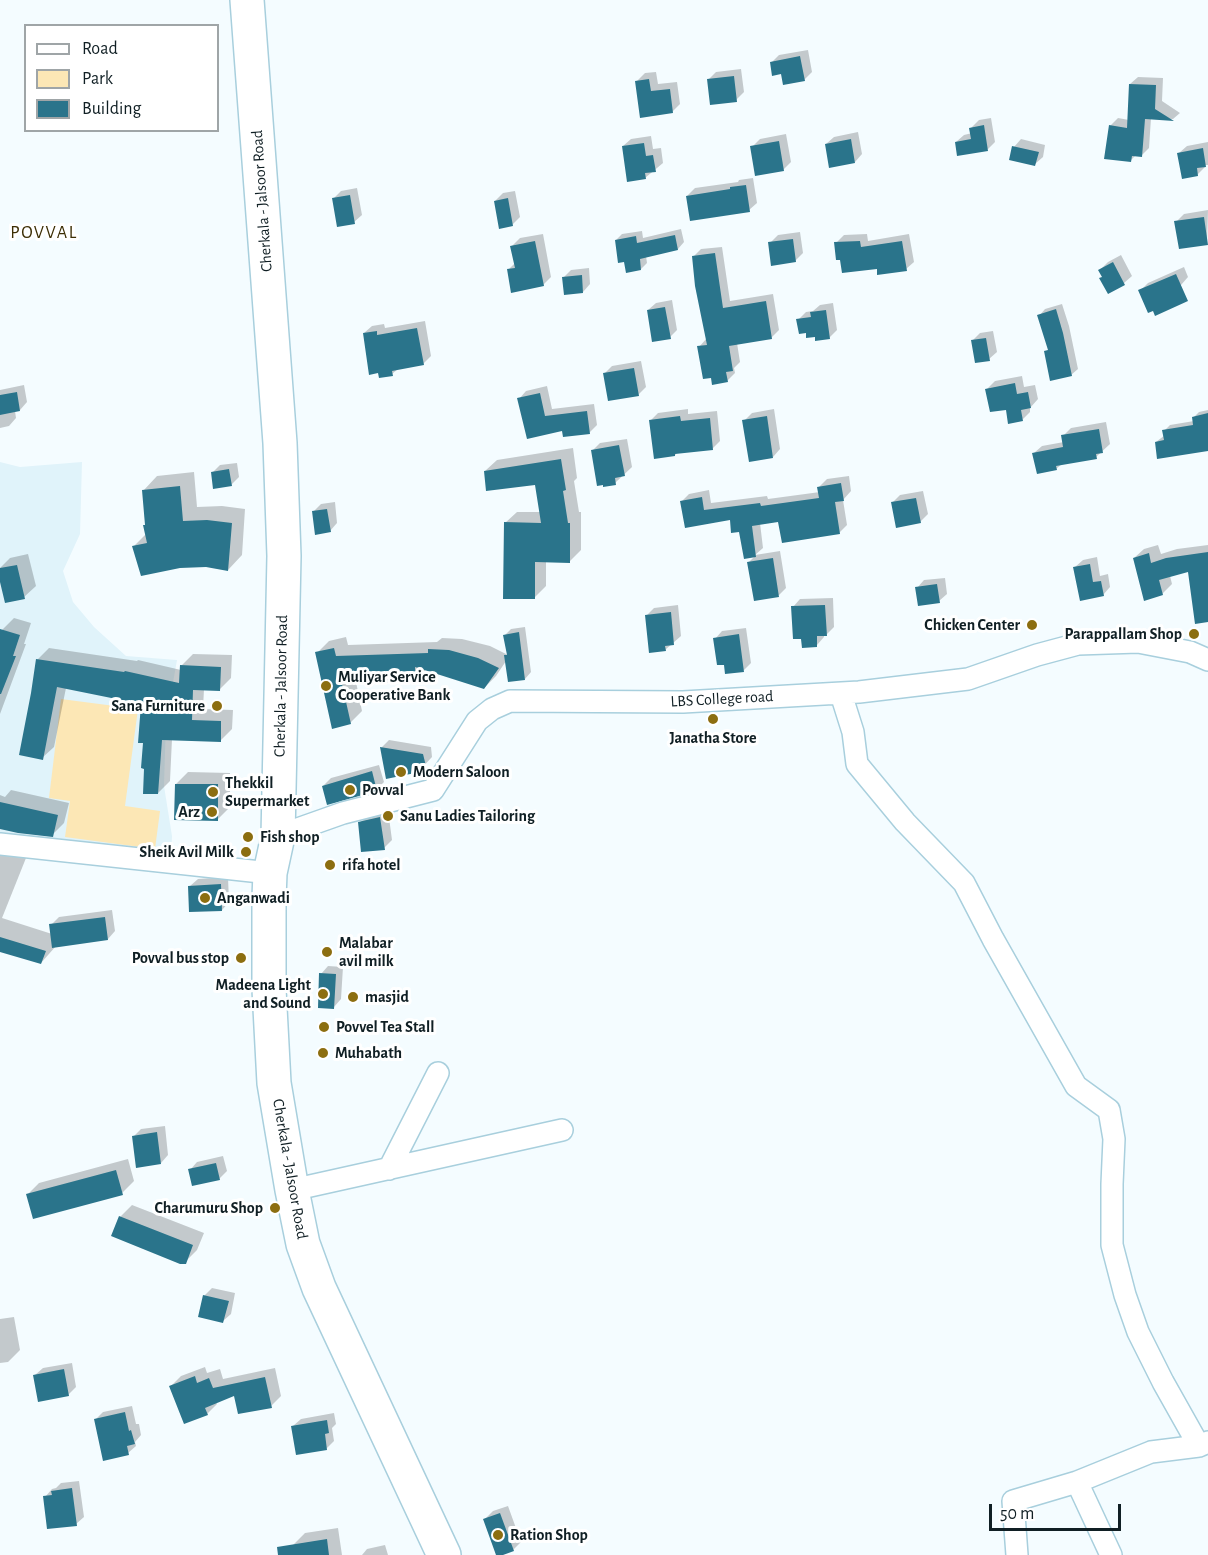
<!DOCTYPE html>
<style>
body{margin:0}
#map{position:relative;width:1208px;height:1555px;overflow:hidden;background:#f4fcff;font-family:"Alegreya Sans",sans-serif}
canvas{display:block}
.legend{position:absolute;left:24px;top:24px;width:195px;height:108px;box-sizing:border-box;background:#fff;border:2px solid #9fa5a7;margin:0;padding:8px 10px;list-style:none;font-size:18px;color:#101f24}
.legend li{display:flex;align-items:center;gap:12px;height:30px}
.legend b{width:30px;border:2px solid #9fa5a7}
.scale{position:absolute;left:989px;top:1504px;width:132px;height:27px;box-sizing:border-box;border:3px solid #101f24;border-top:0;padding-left:8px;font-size:18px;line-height:21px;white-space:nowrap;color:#101f24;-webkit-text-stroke:4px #fff;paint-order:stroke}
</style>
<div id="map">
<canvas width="1208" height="1555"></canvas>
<ul class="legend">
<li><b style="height:8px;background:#fff"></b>Road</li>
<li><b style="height:16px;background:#fce7b5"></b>Park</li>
<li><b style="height:16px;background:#2a748b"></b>Building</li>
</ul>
<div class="scale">50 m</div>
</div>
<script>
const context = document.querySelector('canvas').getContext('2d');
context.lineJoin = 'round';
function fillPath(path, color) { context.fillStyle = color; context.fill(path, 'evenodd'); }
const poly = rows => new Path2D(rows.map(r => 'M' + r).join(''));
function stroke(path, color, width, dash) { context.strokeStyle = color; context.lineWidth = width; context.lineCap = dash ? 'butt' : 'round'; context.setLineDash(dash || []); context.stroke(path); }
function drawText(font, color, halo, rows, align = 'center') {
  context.font = font + ' "Alegreya Sans",sans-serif'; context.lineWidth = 6; context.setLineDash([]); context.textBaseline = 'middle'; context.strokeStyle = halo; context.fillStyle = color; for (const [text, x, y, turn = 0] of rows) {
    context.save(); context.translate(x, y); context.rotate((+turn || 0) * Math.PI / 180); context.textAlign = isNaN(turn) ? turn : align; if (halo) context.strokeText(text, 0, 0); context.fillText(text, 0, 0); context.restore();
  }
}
fillPath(poly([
 [0,462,20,467,82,462,80,534,63,571,73,602,94,627,126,656,177,660,166,722,164,786,172,836,171,860,0,839]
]), '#e0f3fa');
fillPath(poly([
 [61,699,138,709,125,806,160,811,155,849,65,837,70,801,49,798]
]), '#fce7b5');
fillPath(poly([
 [808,50,812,72,804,80,782,73,771,63,779,55],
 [741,69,744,92,736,100,708,80,716,72],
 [656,72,658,84,677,82,680,104,672,112,637,81,645,73],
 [1138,77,1163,78,1162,101,1180,113,1173,119,1151,118,1149,148,1141,156,1136,155,1131,160,1110,126,1118,118,1129,120,1130,84],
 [991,118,995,142,988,149,956,142,964,135,972,133,971,128,979,120],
 [858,132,862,154,855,162,826,144,834,137],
 [786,134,791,162,783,170,752,147,760,139],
 [651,136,653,149,661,148,663,163,645,178,623,146,631,139],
 [1021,139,1045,145,1043,157,1035,164,1014,147],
 [1208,142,1208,165,1204,165,1205,167,1197,175,1179,153,1187,146],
 [753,178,757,203,749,210,687,196,695,188,738,182,739,180],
 [357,188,362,215,354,222,334,198,341,191],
 [515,191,520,217,512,225,495,201,503,193],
 [1208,210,1207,243,1176,222,1184,214],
 [681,229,684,242,678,249,646,256,647,263,641,269,625,260,616,240,622,234,642,231,643,238],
 [800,232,803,253,795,261,770,243,778,235],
 [543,234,551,277,543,285,508,270,515,263,512,246,520,238],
 [867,234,868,241,909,234,914,262,906,269,878,268,836,243,844,235],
 [722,247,730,301,773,294,779,330,771,338,737,343,740,362,734,368,735,373,727,381,699,347,707,338,693,257,701,249],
 [1121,255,1132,276,1124,283,1108,292,1100,270,1108,262],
 [1184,267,1188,277,1181,285,1140,291,1148,283],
 [589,268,590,284,583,292,563,278,571,270],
 [672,300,677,330,670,337,648,310,656,303],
 [833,303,837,330,829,338,816,335,807,331,798,320,806,312,813,311,820,305],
 [1062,304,1069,326,1078,369,1071,375,1046,352,1049,349,1039,316,1045,309],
 [425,321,431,356,423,364,398,369,392,374,364,333,372,326,384,324,385,328],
 [993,331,997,352,989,359,972,341,980,333],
 [641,361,646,387,638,395,604,374,612,366],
 [1022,376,1024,387,1035,385,1038,399,1030,408,1030,412,1023,419,1007,408,987,389,995,381],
 [24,385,27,402,20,410,15,411,16,418,9,426,0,428,0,390],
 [547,386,552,409,594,404,597,425,589,433,563,429,519,399,526,391],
 [688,409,688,414,717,411,720,441,713,448,678,452,675,455,651,420,658,413],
 [774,409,780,449,773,457,744,421,752,413],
 [1208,410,1208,449,1156,442,1165,435,1164,431,1170,425,1194,421,1193,418,1199,412],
 [1106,422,1110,444,1096,457,1062,464,1056,469,1034,453,1042,446,1064,442,1063,436,1071,428],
 [627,439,632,467,615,483,592,451,600,443],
 [573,448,577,478,574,481,579,512,581,512,581,550,570,561,546,561,546,586,534,598,505,523,517,512,541,512,536,483,485,471,497,460],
 [237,463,239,477,231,485,212,473,220,465],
 [194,472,197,507,222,506,245,509,242,555,228,570,134,546,146,534,143,491,157,476],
 [849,476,851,491,843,500,847,525,839,533,783,541,779,520,760,523,763,548,755,555,780,551,786,588,779,595,755,600,748,563,756,555,745,557,741,530,733,531,731,518,686,526,682,501,689,494,709,490,711,503,767,496,768,499,820,492,819,487,827,479],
 [923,491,928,514,920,522,892,503,900,495],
 [335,502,337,523,330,531,313,512,321,504],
 [1158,545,1161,554,1177,549,1208,545,1208,620,1189,571,1170,576,1172,584,1162,594,1134,558,1144,549],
 [28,554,36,586,24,597,0,576,0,568,10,558],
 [1097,557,1100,576,1108,574,1110,587,1103,595,1075,567,1083,560],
 [945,578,947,594,939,601,917,588,924,580],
 [833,598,834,627,827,634,824,634,824,637,817,645,793,607,800,599],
 [678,605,681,636,665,650,647,615,654,608],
 [14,618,31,623,24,644,26,644,0,714,0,637,2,630],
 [525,627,531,672,525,679,506,661,496,676,484,688,427,669,415,680,356,682,362,711,350,723,317,653,329,641,346,637,348,645,437,642,442,638,462,639,490,646,508,655,504,636,511,629],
 [746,628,751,663,744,670,726,673,725,663,715,639,722,631],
 [49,648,137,661,138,660,181,670,181,666,193,654,232,655,231,678,219,690,204,689,203,709,233,710,232,729,220,741,172,739,170,781,158,793,144,742,142,703,66,688,54,747,42,758,37,660],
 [389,740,431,747,432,757,419,771,387,777,382,747],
 [379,765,384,782,376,790,323,786,331,778],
 [188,772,230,773,230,807,218,819,176,784],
 [11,790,69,803,64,823,52,835,0,827,0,795,5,797],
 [388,810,392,840,384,848,360,823,368,815],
 [0,848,26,858,2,918,52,934,51,925,59,917,112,910,115,931,108,939,56,946,41,963,0,950],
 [228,877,229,902,222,910,190,886,198,879],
 [328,966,343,967,341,999,334,1007,321,974],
 [165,1126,168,1155,161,1163,134,1136,141,1129],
 [223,1156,227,1171,219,1179,190,1170,197,1162],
 [128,1159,134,1181,122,1193,27,1195,39,1183],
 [132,1205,204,1233,197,1250,185,1262,120,1217],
 [212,1288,235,1293,231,1314,223,1321,204,1296],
 [14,1317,20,1350,8,1362,0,1363,0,1319],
 [72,1363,76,1387,68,1395,35,1375,43,1368],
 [205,1367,207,1373,220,1369,223,1379,275,1368,281,1396,271,1406,235,1394,216,1402,217,1404,207,1414,171,1386,181,1376],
 [132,1406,136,1424,139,1424,141,1435,135,1442,136,1446,128,1453,95,1420,103,1412],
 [334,1413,336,1424,332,1428,334,1441,326,1449,293,1426,301,1419],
 [79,1481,84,1517,76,1524,45,1497,52,1489,56,1488,61,1483],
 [508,1506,521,1542,513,1550,498,1555,485,1519,493,1511],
 [338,1528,342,1555,294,1555,293,1545,305,1533],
 [385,1545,388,1555,362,1555,367,1549]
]), '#0003');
fillPath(poly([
 [800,56,805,81,783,85,781,74,772,76,770,62],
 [734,76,737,102,710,105,707,79],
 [649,79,651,91,670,89,673,113,640,118,635,81],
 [1129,84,1156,85,1155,109,1174,121,1145,119,1142,157,1132,156,1131,162,1104,159,1109,125,1127,128],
 [984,125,988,151,957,156,955,142,971,139,969,128],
 [851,139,855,163,829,168,825,144],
 [779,141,784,171,755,176,750,146],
 [644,143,646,156,653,155,656,172,645,173,646,179,627,182,622,146],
 [1012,146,1039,152,1035,166,1009,160],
 [1203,148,1206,167,1197,168,1198,176,1182,179,1177,153],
 [746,185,750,212,690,221,686,196,730,189,730,187],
 [350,195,355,224,337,227,332,198],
 [508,198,513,226,499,229,494,201],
 [1204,217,1208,245,1179,249,1174,221],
 [675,235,678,250,640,259,641,270,626,273,624,262,618,263,615,240,636,236,637,243],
 [793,239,796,262,771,266,768,242],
 [535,241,544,286,511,293,507,269,515,268,510,246],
 [860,241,861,247,902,241,907,271,877,275,877,269,842,273,840,260,836,260,834,242],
 [715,253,723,308,766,301,772,339,729,346,733,371,726,372,728,382,712,385,711,378,703,379,697,346,707,345,695,286,692,256],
 [1113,262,1125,285,1108,294,1099,278,1102,277,1098,270],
 [1176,274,1188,301,1155,316,1153,311,1148,313,1138,290],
 [582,275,583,293,564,295,562,277],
 [665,307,671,339,652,342,647,310],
 [1056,309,1063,333,1072,376,1050,381,1044,351,1048,350,1037,315],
 [826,310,830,339,815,341,815,337,806,338,806,333,799,334,796,319,811,317,810,312],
 [417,328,424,365,392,371,393,376,379,378,378,373,369,375,363,333,377,331,377,335],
 [986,338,990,361,975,363,971,340],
 [634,368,639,396,608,401,603,373],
 [1015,383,1017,394,1028,392,1031,408,1021,410,1023,421,1008,424,1006,410,990,412,985,389],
 [17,392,20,411,0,415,0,395],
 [540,393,545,416,587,411,590,434,563,437,562,431,527,439,517,398],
 [1208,413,1208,451,1157,459,1155,442,1164,440,1162,430,1193,425,1192,417],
 [680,416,681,421,710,418,713,450,675,454,675,456,654,459,649,420],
 [767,416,773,458,749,462,742,420],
 [1099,429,1103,453,1096,454,1097,459,1056,466,1057,470,1037,474,1032,453,1063,447,1061,435],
 [619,445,625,476,615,478,616,485,603,487,603,485,597,486,591,450],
 [561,459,566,490,563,491,568,523,570,523,570,563,535,562,535,599,503,599,504,522,541,523,535,485,486,491,484,471],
 [229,469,232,486,213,489,211,472],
 [841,483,844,501,835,502,840,534,782,543,778,522,752,526,756,557,744,559,739,532,731,533,730,520,685,528,680,501,702,497,704,510,760,503,761,506,819,498,817,487],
 [180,486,183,521,207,520,232,523,228,571,206,567,180,568,141,576,132,546,147,543,143,525,145,525,142,490],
 [916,498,921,523,896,528,891,502],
 [327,509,331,532,315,535,312,511],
 [1208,552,1208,622,1195,624,1188,572,1159,580,1163,595,1144,601,1133,558,1149,553,1151,563,1166,558],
 [773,558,779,597,754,601,747,562],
 [1090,564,1093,582,1101,581,1104,596,1080,601,1073,567],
 [17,565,25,599,5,603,0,582,0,568],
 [937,584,940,603,918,606,915,587],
 [825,605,827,636,817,636,817,647,802,648,801,639,793,639,791,606],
 [671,612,674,645,665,646,666,651,649,653,645,615],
 [0,629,20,635,13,656,16,656,1,694,0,694],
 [519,632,525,680,508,682,504,655,507,655,503,635],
 [739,634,744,672,725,674,724,665,717,665,713,638],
 [334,648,336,656,428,653,428,649,449,650,478,658,499,668,484,689,415,667,416,682,342,684,351,724,332,729,315,652],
 [36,659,124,672,125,671,179,683,180,665,221,667,220,691,193,690,192,720,221,721,221,742,162,740,158,794,143,794,144,769,141,768,143,743,138,743,141,704,57,687,43,760,19,755,31,693],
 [380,747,423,754,426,766,419,767,420,772,386,779],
 [372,771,377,791,327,805,322,786],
 [175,784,218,784,218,821,174,820],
 [0,802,58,815,53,837,18,833,0,829],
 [380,817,385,850,361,852,358,822],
 [221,884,222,911,189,912,188,886],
 [105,917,108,940,52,948,49,924],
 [0,937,46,951,41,964,0,952],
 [319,973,336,974,334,1009,318,1008],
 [157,1132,161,1164,136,1168,132,1136],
 [216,1163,220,1180,192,1186,188,1169],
 [116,1170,123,1195,33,1219,26,1194],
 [119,1216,193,1245,186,1264,180,1264,111,1236],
 [203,1295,229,1301,223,1323,198,1317],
 [64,1369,69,1396,38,1402,33,1375],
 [195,1376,197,1383,209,1378,213,1388,265,1377,272,1408,238,1414,234,1396,205,1408,208,1415,184,1424,169,1386],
 [125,1412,129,1431,131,1430,135,1444,127,1446,129,1455,103,1461,94,1419],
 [327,1420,329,1433,325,1434,327,1450,296,1455,291,1426],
 [72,1488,77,1526,47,1529,43,1496,52,1495,51,1491],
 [500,1513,514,1551,503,1555,496,1555,483,1519],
 [327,1539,329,1555,278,1555,277,1547]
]), '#2a748b');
const street = poly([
 [841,694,853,732,857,764,905,822,964,883,993,939,1076,1086,1109,1110,1114,1139,1112,1184,1112,1245,1125,1295,1138,1332,1163,1382,1199,1446],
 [278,836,343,813,433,790,477,721,492,709,510,701,683,702,859,692,968,679,1037,655,1078,644,1138,642,1190,652,1208,660],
 [0,844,270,873],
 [389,1169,438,1073],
 [292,1190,562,1130],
 [1077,1482,1151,1452,1199,1446,1208,1442],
 [1017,1555,1013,1501,1077,1482,1111,1555]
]);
const primary = poly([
 [247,0,280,443,284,556,278,836,270,873,269,898,269,989,274,1083,292,1190,303,1244,319,1288,444,1555]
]);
stroke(street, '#a8cfdd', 24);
stroke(primary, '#a8cfdd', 36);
stroke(street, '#fff', 21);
stroke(primary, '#fff', 33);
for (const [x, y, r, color] of [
 [1032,625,6,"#8c6e10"],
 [1194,634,6,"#8c6e10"],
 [326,686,6,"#8c6e10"],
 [217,706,6,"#8c6e10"],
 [713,719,6,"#8c6e10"],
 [401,772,6,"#8c6e10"],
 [350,790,6,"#8c6e10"],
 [213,792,6,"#8c6e10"],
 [212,812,6,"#8c6e10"],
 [388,816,6,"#8c6e10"],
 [248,837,6,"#8c6e10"],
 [246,852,6,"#8c6e10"],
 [330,865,6,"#8c6e10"],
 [205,898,6,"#8c6e10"],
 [327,952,6,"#8c6e10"],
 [241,958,6,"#8c6e10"],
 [323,994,6,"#8c6e10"],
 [353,997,6,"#8c6e10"],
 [324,1027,6,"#8c6e10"],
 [323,1053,6,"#8c6e10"],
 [275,1208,6,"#8c6e10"],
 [498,1535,6,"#8c6e10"]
]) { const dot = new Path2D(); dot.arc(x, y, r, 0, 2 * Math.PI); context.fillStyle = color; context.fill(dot); stroke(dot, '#fff', 2); }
drawText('16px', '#101f24', '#fff', [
 ["Cherkala - Jalsoor Road",262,201,-94],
 ["Cherkala - Jalsoor Road",281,686,-89],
 ["LBS College road",722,699,-3],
 ["Cherkala - Jalsoor Road",290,1169,80]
]);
drawText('bold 16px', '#101f24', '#fff', [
 ["Chicken Center",1020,625,"right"],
 ["Parappallam Shop",1182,634,"right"],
 ["Muliyar Service",338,677],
 ["Cooperative Bank",338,695],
 ["Sana Furniture",205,706,"right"],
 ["Janatha Store",713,738,"center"],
 ["Modern Saloon",413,772],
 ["Thekkil",225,783],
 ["Supermarket",225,801],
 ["Povval",362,790],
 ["Arz",200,812,"right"],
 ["Sanu Ladies Tailoring",400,816],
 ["Fish shop",260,837],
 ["Sheik Avil Milk",234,852,"right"],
 ["rifa hotel",342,865],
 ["Anganwadi",217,898],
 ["Malabar",339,943],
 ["avil milk",339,961],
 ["Povval bus stop",229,958,"right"],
 ["Madeena Light",311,985,"right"],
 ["and Sound",311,1003,"right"],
 ["masjid",365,997],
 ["Povvel Tea Stall",336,1027],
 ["Muhabath",335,1053],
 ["Charumuru Shop",263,1208,"right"],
 ["Ration Shop",510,1535]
], 'left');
context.letterSpacing = '1.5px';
drawText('18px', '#3c2e04', '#fff', [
 ["POVVAL",44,233]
]);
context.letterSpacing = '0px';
</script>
